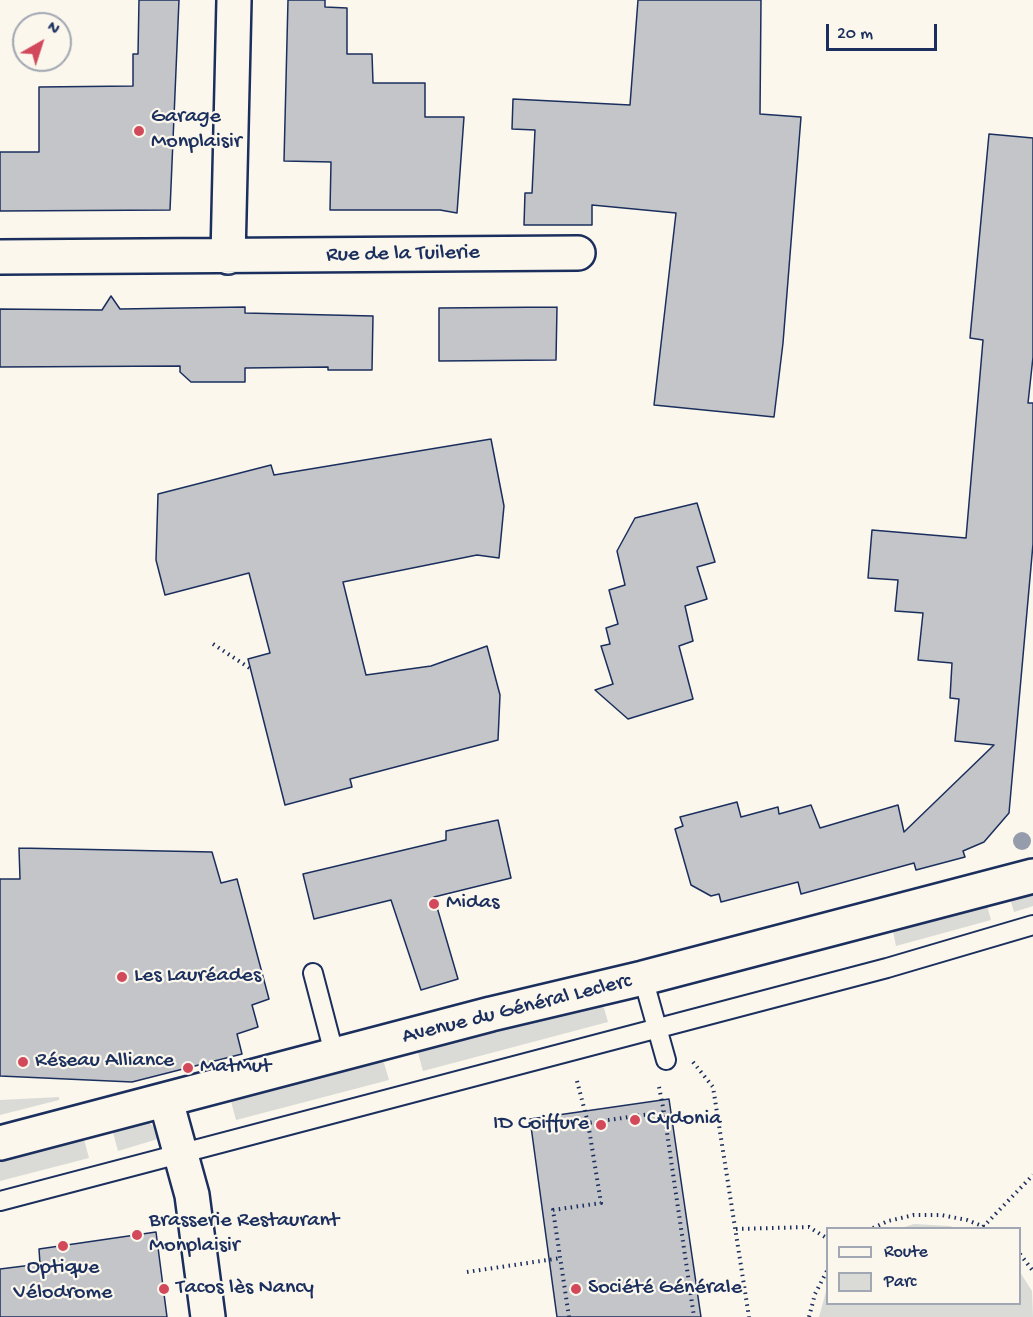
<!DOCTYPE html>
<meta charset="utf-8">
<style>
body{margin:0}
#map{position:relative;width:1033px;height:1317px;overflow:hidden;background:#fbf7ec;font-family:"Gochi Hand",sans-serif}
canvas{display:block}
.legend{position:absolute;left:826px;top:1227px;width:195px;height:78px;box-sizing:border-box;background:#fbf7ec;border:2px solid #a1a7b3;margin:0;padding:8px 10px;list-style:none;font-size:18px;color:#1b2f5e}
.legend li{display:flex;align-items:center;gap:12px;height:30px}
.legend b{width:30px;border:2px solid #a1a7b3}
.north{position:absolute;left:12px;top:12px;width:60px;height:60px;box-sizing:border-box;background:#fbf7ec;border:2px solid #a1a7b3;border-radius:50%;rotate:39deg;font-size:16px;font-weight:700;line-height:24px;text-align:center;color:#1b2f5e}
.north::after{content:'';display:block;margin:auto;width:21px;height:27px;background:#d1495b;clip-path:polygon(50% 0,100% 100%,50% 72%,0 100%)}
.scale{position:absolute;left:826px;top:24px;width:111px;height:27px;box-sizing:border-box;border:3px solid #1b2f5e;border-top:0;padding-left:8px;font-size:18px;line-height:21px;white-space:nowrap;color:#1b2f5e;-webkit-text-stroke:4px #fbf7ec;paint-order:stroke}
</style>
<div id="map">
<canvas width="1033" height="1317"></canvas>
<ul class="legend">
<li><b style="height:8px;background:#fbf7ec"></b>Route</li>
<li><b style="height:16px;background:#dadad7"></b>Parc</li>
</ul>
<div class="north">N</div>
<div class="scale">20 m</div>
</div>
<script>
const context = document.querySelector('canvas').getContext('2d');
context.lineJoin = 'round';
function fillPath(path, color) { context.fillStyle = color; context.fill(path, 'evenodd'); }
const poly = rows => new Path2D(rows.map(r => 'M' + r).join(''));
function stroke(path, color, width, dash) { context.strokeStyle = color; context.lineWidth = width; context.lineCap = dash ? 'butt' : 'round'; context.setLineDash(dash || []); context.stroke(path); }
function drawText(font, color, halo, rows, align = 'center') {
  context.font = font + ' "Gochi Hand",sans-serif'; context.lineWidth = 4.5; context.setLineDash([]); context.textBaseline = 'middle'; context.strokeStyle = halo; context.fillStyle = color; for (const [text, x, y, turn = 0] of rows) {
    context.save(); context.translate(x, y); context.rotate((+turn || 0) * Math.PI / 180); context.textAlign = isNaN(turn) ? turn : align; if (halo) context.strokeText(text, 0, 0); context.fillText(text, 0, 0); context.restore();
  }
}
fillPath(poly([
 [1033,885,1033,906,1014,912,1008,892],
 [985,898,991,920,896,946,891,921],
 [599,1003,604,1008,608,1022,423,1071,416,1046],
 [377,1059,384,1063,389,1080,236,1120,229,1094],
 [59,1097,59,1100,0,1115,0,1100],
 [144,1119,158,1130,161,1138,118,1151,111,1125],
 [82,1132,89,1158,0,1181,0,1153],
 [914,1224,949,1226,958,1228,901,1228],
 [1020,1272,1032,1291,1033,1317,819,1317,827,1288,828,1304,1020,1304]
]), '#dadad7');
const building = poly([
 [139,0,179,0,170,210,0,211,0,152,39,152,39,87,133,86,133,54,138,54,139,0],
 [288,0,325,0,325,7,347,8,347,54,372,54,373,83,425,83,425,117,464,117,457,213,440,210,330,210,331,162,284,161,288,0],
 [638,0,761,0,760,114,801,117,783,343,774,417,654,405,676,213,592,205,592,225,524,225,525,193,532,193,535,130,512,129,513,99,630,105,638,0],
 [989,134,1033,138,1033,357,1028,403,1033,403,1033,544,1009,813,984,842,963,851,965,857,916,870,914,863,801,894,798,882,721,902,719,894,711,896,691,885,675,829,683,826,680,817,737,802,741,817,778,807,779,814,811,805,820,828,898,805,904,832,994,745,955,741,959,699,950,698,952,663,918,660,923,613,895,611,898,580,868,578,872,530,966,538,983,340,970,338,989,134],
 [111,296,120,309,245,307,245,313,373,316,372,370,328,370,328,367,245,368,245,382,191,382,180,372,180,366,0,367,0,309,102,310,111,296],
 [557,307,556,360,439,361,439,308,557,307],
 [491,439,504,506,499,558,477,555,343,582,366,675,431,666,487,646,500,695,498,740,350,779,352,787,285,805,248,659,270,653,249,573,165,595,156,560,158,494,271,465,274,475,491,439],
 [697,503,715,562,697,567,707,599,685,606,693,641,679,646,693,699,628,719,595,690,613,684,601,646,610,644,606,628,618,624,609,590,625,585,617,551,635,518,697,503],
 [498,820,511,878,434,897,458,979,421,990,391,900,314,919,303,874,446,840,446,831,498,820],
 [19,848,212,852,221,883,237,879,269,999,252,1005,258,1027,237,1034,242,1054,132,1082,0,1076,0,879,20,879,19,848],
 [669,1099,701,1317,557,1317,530,1119,669,1099],
 [156,1232,167,1317,0,1317,0,1269,40,1264,39,1249,156,1232]
]);
fillPath(building, '#c3c5c9');
stroke(building, '#1b2f5e', 1.5);
const lane = poly([
 [313,973,335,1057],
 [643,978,666,1060],
 [0,1201,887,968,1033,925]
]);
const street = poly([
 [0,257,578,253],
 [228,257,234,0],
 [166,1101,192,1195,208,1317]
]);
const secondary = poly([
 [0,1143,491,1014,643,978,1033,876]
]);
stroke(lane, '#1b2f5e', 22);
stroke(street, '#1b2f5e', 38);
stroke(secondary, '#1b2f5e', 38);
stroke(poly([
 [213,644,251,669],
 [693,1062,713,1087,749,1317],
 [577,1081,588,1123],
 [659,1087,664,1112],
 [983,1227,1033,1175],
 [873,1228,888,1221,914,1215,941,1215,967,1220,987,1228],
 [736,1229,809,1227,828,1239],
 [1020,1254,1033,1271],
 [467,1272,561,1258],
 [569,1317,553,1210,601,1203,588,1123,664,1112,694,1317],
 [809,1317,815,1294,828,1269]
]), '#1b2f5e', 4, [1.5, 4.5]);
stroke(lane, '#fbf7ec', 18);
stroke(street, '#fbf7ec', 33);
stroke(secondary, '#fbf7ec', 33);
context.fillStyle = '#959cab';
for (const [x, y] of [
 [1022,841]
]) { context.beginPath(); context.arc(x, y, 9, 0, 2 * Math.PI); context.fill(); }
for (const [x, y, r, color] of [
 [139,131,6,"#d1495b"],
 [434,904,6,"#d1495b"],
 [122,977,6,"#d1495b"],
 [23,1062,6,"#d1495b"],
 [188,1068,6,"#d1495b"],
 [635,1120,6,"#d1495b"],
 [601,1125,6,"#d1495b"],
 [137,1235,6,"#d1495b"],
 [63,1246,6,"#d1495b"],
 [164,1289,6,"#d1495b"],
 [576,1289,6,"#d1495b"]
]) { const dot = new Path2D(); dot.arc(x, y, r, 0, 2 * Math.PI); context.fillStyle = color; context.fill(dot); stroke(dot, '#fbf7ec', 2); }
drawText('22px', '#1b2f5e', '#fbf7ec', [
 ["Garage",151,118],
 ["Monplaisir",151,143],
 ["Midas",446,904],
 ["Les Lauréades",134,977],
 ["Réseau Alliance",35,1062],
 ["MatMut",200,1068],
 ["Cydonia",647,1120],
 ["ID Coiffure",589,1125,"right"],
 ["Brasserie Restaurant",149,1222],
 ["Monplaisir",149,1247],
 ["Optique",63,1269,"center"],
 ["Vélodrome",63,1294,"center"],
 ["Tacos lès Nancy",176,1289],
 ["Société Générale",588,1289]
], 'left');
drawText('22px', '#1b2f5e', '#fbf7ec', [
 ["Rue de la Tuilerie",403,255,-1],
 ["Avenue du Général Leclerc",517,1010,-14]
]);
</script>
